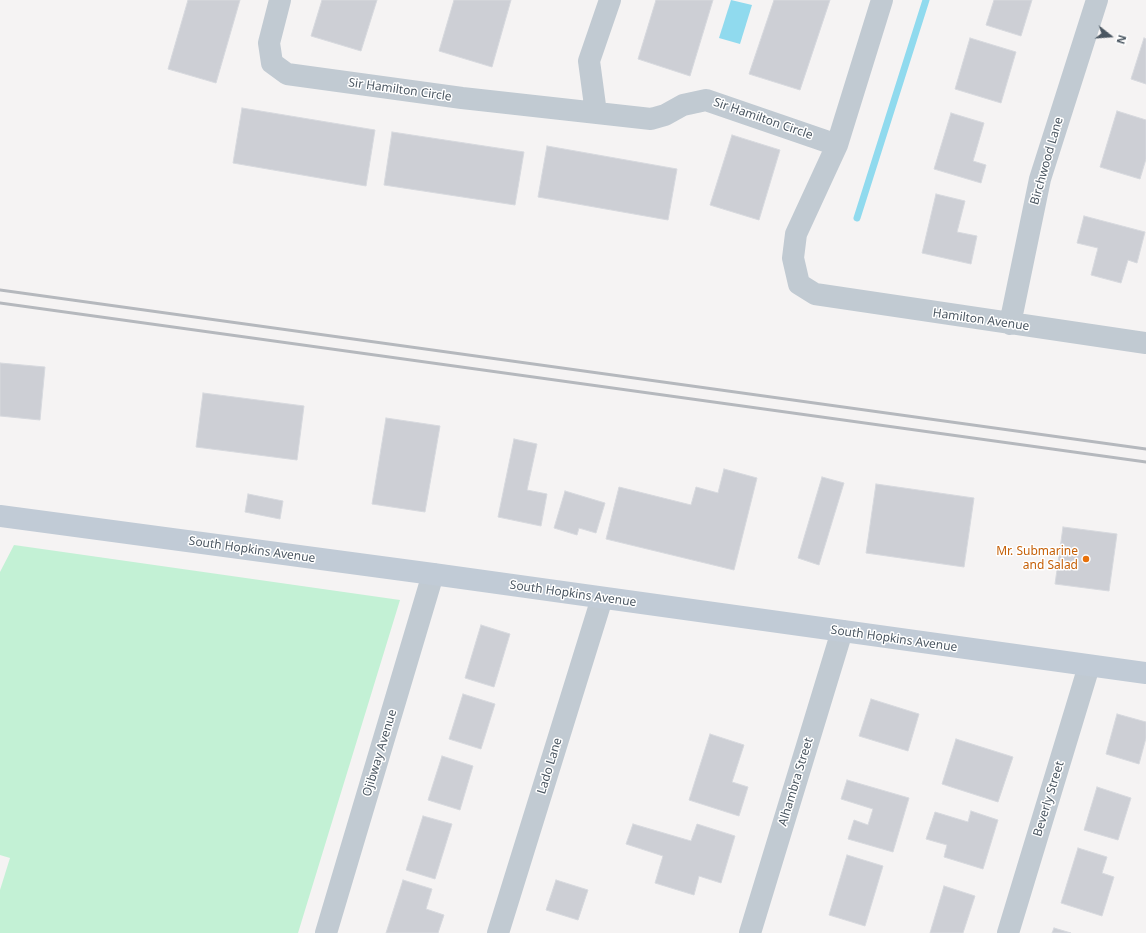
<!DOCTYPE html>
<style>
body{margin:0}
#map{position:relative;width:1146px;height:933px;overflow:hidden;background:#f5f3f3;font-family:"Noto Sans",sans-serif}
canvas{display:block}
.north{position:absolute;left:1090px;top:16px;width:40px;height:40px;-webkit-text-stroke:3px #fff;paint-order:stroke;rotate:107deg;font-size:11px;font-weight:700;line-height:16px;text-align:center;color:#4a5661}
.north::after{content:'';display:block;margin:auto;width:14px;height:18px;background:#4a5661;clip-path:polygon(50% 0,100% 100%,50% 72%,0 100%)}
</style>
<div id="map">
<canvas width="1146" height="933"></canvas>
<div class="north">N</div>
</div>
<script>
const context = document.querySelector('canvas').getContext('2d');
context.lineJoin = 'round';
function fillPath(path, color) { context.fillStyle = color; context.fill(path, 'evenodd'); }
const poly = rows => new Path2D(rows.map(r => 'M' + r).join(''));
function stroke(path, color, width, dash) { context.strokeStyle = color; context.lineWidth = width; context.lineCap = dash ? 'butt' : 'round'; context.setLineDash(dash || []); context.stroke(path); }
function drawText(font, color, halo, rows, align = 'center') {
  context.font = font + ' "Noto Sans",sans-serif'; context.lineWidth = 3; context.setLineDash([]); context.textBaseline = 'middle'; context.strokeStyle = halo; context.fillStyle = color; for (const [text, x, y, turn = 0] of rows) {
    context.save(); context.translate(x, y); context.rotate((+turn || 0) * Math.PI / 180); context.textAlign = isNaN(turn) ? turn : align; if (halo) context.strokeText(text, 0, 0); context.fillText(text, 0, 0); context.restore();
  }
}
fillPath(poly([
 [14,545,400,600,298,933,0,933,0,890,10,858,0,855,0,572]
]), '#c3f1d5');
fillPath(poly([
 [731,0,752,5,740,44,719,38]
]), '#90daee');
stroke(poly([
 [857,218,926,0]
]), '#90daee', 7);
const building = poly([
 [188,0,240,0,216,83,168,69,188,0],
 [322,0,377,0,361,51,311,36,322,0],
 [454,0,511,0,492,67,439,51,454,0],
 [656,0,713,0,690,76,638,59,656,0],
 [774,0,830,0,800,90,749,74,774,0],
 [994,0,1032,0,1021,36,986,25,994,0],
 [970,38,1016,52,1001,103,955,89,970,38],
 [1144,38,1146,39,1146,84,1131,79,1144,38],
 [242,108,375,130,366,186,233,163,242,108],
 [1117,111,1146,120,1146,159,1140,179,1100,167,1117,111],
 [951,113,984,123,973,161,986,165,981,183,934,169,951,113],
 [392,132,524,152,515,205,384,185,392,132],
 [732,135,780,150,759,220,710,205,732,135],
 [547,146,677,169,668,220,538,197,547,146],
 [936,194,965,201,957,232,977,236,971,264,922,253,936,194],
 [1084,216,1145,232,1137,263,1128,260,1121,283,1091,275,1098,248,1077,243,1084,216],
 [0,363,45,367,40,420,0,416,0,363],
 [203,393,304,406,297,460,196,447,203,393],
 [386,418,440,426,425,512,372,504,386,418],
 [514,439,537,444,527,490,547,494,541,526,498,517,514,439],
 [724,469,757,478,734,570,606,539,619,487,691,505,696,487,718,493,724,469],
 [822,477,844,483,819,565,798,558,822,477],
 [876,484,974,498,964,567,866,553,876,484],
 [565,491,605,503,596,533,579,528,577,535,554,528,565,491],
 [248,494,283,501,280,519,245,512,248,494],
 [1063,527,1117,534,1109,591,1055,584,1063,527],
 [481,625,510,634,494,687,465,678,481,625],
 [463,694,495,704,481,749,449,739,463,694],
 [871,699,919,714,908,751,859,736,871,699],
 [1117,714,1146,722,1146,738,1139,764,1106,754,1117,714],
 [710,734,744,745,732,782,748,787,739,816,689,800,710,734],
 [956,739,1013,757,998,802,942,784,956,739],
 [442,756,473,766,460,810,428,800,442,756],
 [847,780,909,798,893,852,848,839,854,820,868,825,873,809,841,799,847,780],
 [1097,787,1131,798,1118,840,1084,830,1097,787],
 [971,811,998,820,983,869,944,857,947,845,926,839,935,812,968,822,971,811],
 [423,816,452,824,435,879,406,870,423,816],
 [633,824,691,841,697,824,735,836,721,883,699,876,694,895,655,883,663,856,626,844,633,824],
 [1078,848,1107,857,1102,873,1114,877,1102,916,1061,903,1078,848],
 [847,855,883,866,865,926,829,915,847,855],
 [403,880,432,889,426,909,444,915,438,933,386,933,403,880],
 [556,880,588,890,578,920,546,910,556,880],
 [944,886,975,896,963,933,930,933,944,886],
 [1054,928,1071,933,1052,933,1054,928]
]);
fillPath(building, '#cdcfd5');
stroke(building, '#d7d9de', 1);
stroke(poly([
 [280,0,269,43,272,63,287,74,462,98,651,119,665,115,683,105,706,100,837,145],
 [882,0,837,145,796,234,793,258,799,284,815,294,1146,343],
 [596,113,589,61,610,0],
 [1010,324,1040,179,1097,0],
 [326,933,433,574],
 [498,933,602,598],
 [750,933,842,631],
 [1008,933,1089,666]
]), '#c1cad2', 22);
stroke(poly([
 [0,516,433,574,1146,673]
]), '#c1cbd6', 22);
stroke(poly([
 [0,290,1146,449],
 [0,303,1146,462]
]), '#b5b8bd', 3);
for (const [x, y, r, color] of [
 [1086,559,4,"#e8710a"]
]) { const dot = new Path2D(); dot.arc(x, y, r, 0, 2 * Math.PI); context.fillStyle = color; context.fill(dot); stroke(dot, '#fff', 1.5); }
drawText('12px', '#4a5661', '#fff', [
 ["Sir Hamilton Circle",400,90,8],
 ["Sir Hamilton Circle",763,119,19],
 ["Birchwood Lane",1047,161,-74],
 ["Hamilton Avenue",981,320,8],
 ["South Hopkins Avenue",252,550,8],
 ["South Hopkins Avenue",573,594,8],
 ["South Hopkins Avenue",894,639,8],
 ["Ojibway Avenue",380,753,-73],
 ["Lado Lane",550,766,-73],
 ["Alhambra Street",796,782,-73],
 ["Beverly Street",1049,799,-73]
]);
drawText('12px', '#c56008', '#fff', [
 ["Mr. Submarine",1078,552],
 ["and Salad",1078,566]
], 'right');
</script>
